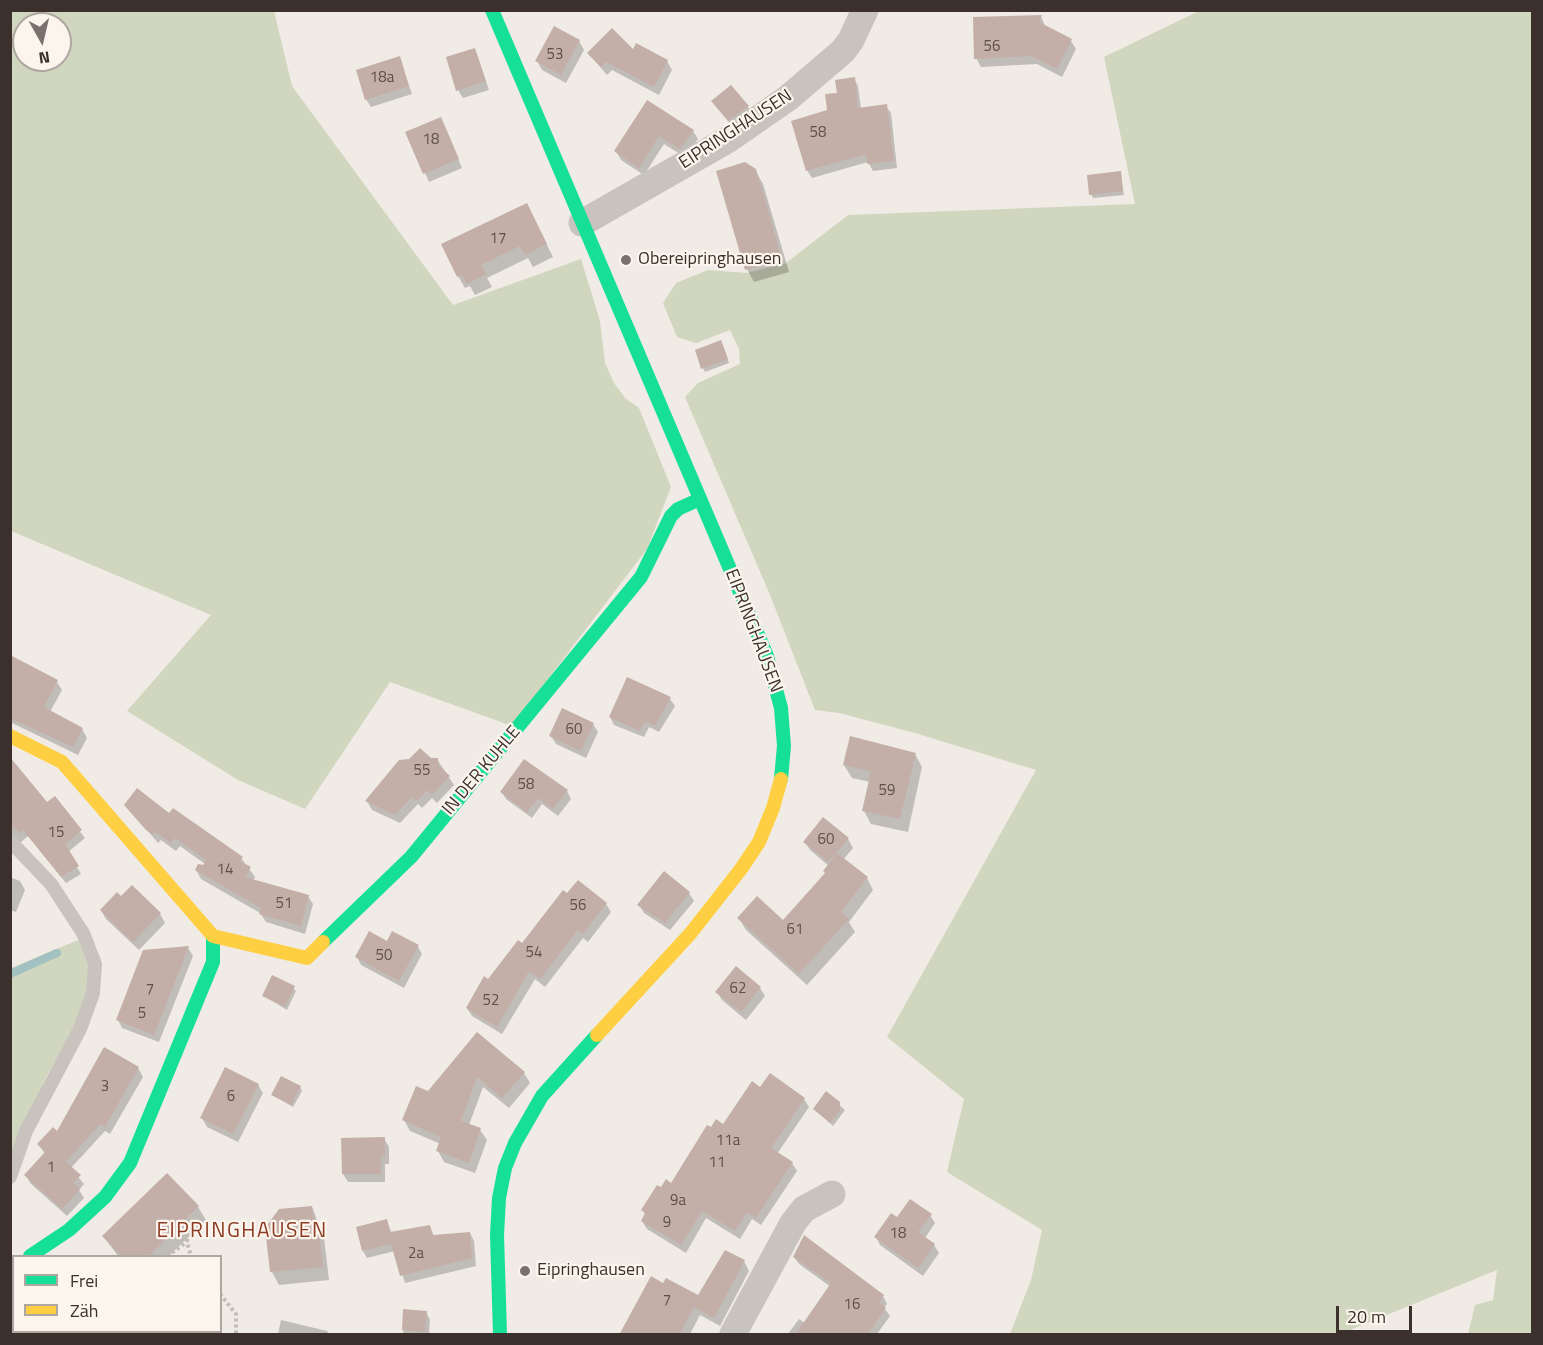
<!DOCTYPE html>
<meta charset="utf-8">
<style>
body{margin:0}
#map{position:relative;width:1543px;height:1345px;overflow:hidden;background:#f0ebe5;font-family:"Titillium Web",sans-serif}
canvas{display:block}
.frame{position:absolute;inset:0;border:12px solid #3b302b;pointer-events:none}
.legend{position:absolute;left:12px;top:1255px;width:210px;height:78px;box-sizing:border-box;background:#fbf5ee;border:2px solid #aea6a0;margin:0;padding:8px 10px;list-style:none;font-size:18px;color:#3b302b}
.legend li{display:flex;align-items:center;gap:12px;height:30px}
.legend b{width:30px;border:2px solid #aea6a0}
.north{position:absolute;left:12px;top:12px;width:60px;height:60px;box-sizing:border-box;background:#fbf5ee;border:2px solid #aea6a0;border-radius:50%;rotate:172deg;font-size:16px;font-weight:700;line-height:24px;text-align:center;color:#3b302b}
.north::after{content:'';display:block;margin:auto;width:21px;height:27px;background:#7a716c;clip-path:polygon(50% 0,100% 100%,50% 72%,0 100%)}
.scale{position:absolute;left:1336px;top:1306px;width:76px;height:27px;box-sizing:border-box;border:3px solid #3b302b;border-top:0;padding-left:8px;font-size:18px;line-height:21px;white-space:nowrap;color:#3b302b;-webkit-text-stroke:4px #fbf5ee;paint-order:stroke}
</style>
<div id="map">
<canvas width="1543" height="1345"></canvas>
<div class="frame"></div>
<ul class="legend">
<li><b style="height:8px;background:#16e098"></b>Frei</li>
<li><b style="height:8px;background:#ffcf43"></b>Zäh</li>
</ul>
<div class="north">N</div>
<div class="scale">20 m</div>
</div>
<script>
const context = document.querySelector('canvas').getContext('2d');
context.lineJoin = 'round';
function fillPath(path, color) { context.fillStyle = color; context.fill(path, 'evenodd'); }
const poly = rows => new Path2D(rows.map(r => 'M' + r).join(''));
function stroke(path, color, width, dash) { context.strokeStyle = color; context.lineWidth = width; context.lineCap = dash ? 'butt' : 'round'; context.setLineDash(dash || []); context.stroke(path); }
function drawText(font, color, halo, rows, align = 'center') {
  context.font = font + ' "Titillium Web",sans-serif'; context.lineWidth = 4.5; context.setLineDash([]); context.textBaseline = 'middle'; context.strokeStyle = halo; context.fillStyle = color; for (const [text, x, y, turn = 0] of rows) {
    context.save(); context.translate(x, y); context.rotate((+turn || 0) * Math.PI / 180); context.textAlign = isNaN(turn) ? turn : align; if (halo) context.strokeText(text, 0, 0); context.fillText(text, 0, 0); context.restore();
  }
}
fillPath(poly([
 [1201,10,1532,11,1532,1334,1468,1334,1475,1305,1493,1300,1497,1270,1340,1334,1010,1334,1031,1280,1042,1230,947,1172,964,1099,887,1037,1036,770,915,733,839,713,815,710,770,595,685,397,698,383,740,364,739,349,730,330,696,343,677,337,663,303,676,283,708,270,747,273,786,263,848,215,1135,204,1104,57],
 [10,11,274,11,292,86,453,305,581,259,600,321,605,363,614,383,625,398,639,408,671,487,647,549,512,726,390,682,305,809,238,780,127,711,211,615,11,531],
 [24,24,60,24,60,60,24,60],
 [78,940,89,967,88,992,74,1029,47,1075,21,1131,11,1163,11,968]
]), '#d1d6bf');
fillPath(poly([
 [1041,16,1045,26,1071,41,1076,49,1062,77,1037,64,981,67,976,58],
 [579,41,584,50,566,83,542,70,537,61],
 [475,50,489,90,463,98,458,90],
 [633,51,667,61,672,70,659,95,612,70,607,75,589,54],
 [399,58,412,94,371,107,366,99],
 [854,79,858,86,861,109,886,106,891,113,897,168,873,171,868,162,812,178,807,170,828,111,839,94],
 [647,102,693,131,698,139,685,157,664,144,644,175,621,160,616,151],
 [717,106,748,107,753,115,733,128],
 [445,127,462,168,429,182,407,133],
 [755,170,763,184,789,272,754,282,747,269],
 [1120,173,1124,195,1093,198,1091,194],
 [533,217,553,257,533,267,528,258,487,278,492,287,475,295,470,286,465,288,458,276],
 [723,346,729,363,705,372,703,368],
 [10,655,57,682,62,690,50,712,82,729,87,738,78,755,10,722],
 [628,679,670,699,675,706,659,732,649,727,644,737,614,725,610,717],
 [593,724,598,732,586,758,556,744,551,736],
 [915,754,922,767,908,832,871,824,864,811,870,782,852,778,844,765],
 [437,759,454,785,437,803,432,798,422,808,418,804,400,823,372,810,367,801,431,760],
 [10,768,47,804,54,799,85,838,68,852,81,874,66,883,28,836,21,842,10,842],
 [567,791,571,799,558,816,542,804,532,818,506,799,502,792],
 [126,805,170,815,241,858,255,877,253,881,308,896,313,904,305,934,266,922,260,913,201,879,196,870,205,864,180,846,176,851,161,840,158,843],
 [823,819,848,839,853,848,843,860,867,878,873,890,849,922,855,932,807,985,746,930,739,918,783,922,826,874,829,866,810,850,805,842],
 [10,877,20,881,25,890,16,912,10,910],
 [689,893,694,901,670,930,644,913,639,905],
 [606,904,611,912,588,942,583,938,545,987,535,979,502,1034,472,1016,467,1008,523,945],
 [101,910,160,914,165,923,139,950,106,919],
 [387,943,418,947,422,954,404,988,361,965,357,957],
 [188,948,193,956,159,1042,122,1028,118,1020,144,951],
 [293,988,296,991,287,1010,264,996],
 [760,988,765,996,746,1020,722,1000,717,992],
 [477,1034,524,1073,530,1083,509,1108,483,1087,469,1125,480,1130,487,1140,475,1173,444,1162,438,1151,441,1144,410,1131,404,1120],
 [138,1068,143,1077,110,1134,105,1131,71,1168,84,1184,79,1190,84,1198,67,1216,30,1183,26,1175,45,1154,39,1144,57,1133],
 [258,1085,263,1093,238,1142,207,1127,202,1118],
 [300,1087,302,1091,293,1107,273,1095],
 [827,1094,845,1110,833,1126,815,1109],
 [804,1099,809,1107,777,1154,792,1163,797,1171,761,1225,752,1219,740,1239,706,1218,686,1253,647,1229,642,1221,646,1215,643,1210,662,1190,672,1185,711,1129],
 [384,1139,389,1147,389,1164,385,1164,385,1182,348,1182,343,1174],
 [167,1175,198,1207,206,1220,169,1256,118,1256,104,1237],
 [312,1207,324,1238,329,1280,279,1285,272,1272],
 [930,1215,935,1223,925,1238,934,1245,939,1253,923,1276,880,1245,876,1237,897,1219],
 [387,1221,392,1234,429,1226,434,1236,470,1233,474,1241,476,1266,405,1283,395,1251,367,1258,363,1251],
 [794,1257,883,1296,887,1304,884,1308,890,1316,877,1334,788,1334,799,1319,805,1323,831,1287,799,1264],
 [744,1261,749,1271,720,1326,700,1315,690,1334,620,1334,664,1285,699,1297],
 [405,1310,426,1312,430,1320,429,1334,403,1334],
 [281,1320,327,1331,329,1334,278,1334]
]), '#0003');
stroke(poly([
 [10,974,57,953]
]), '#a1c2c1', 8);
fillPath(poly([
 [1042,15,1039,22,1072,39,1057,69,1031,56,974,59,973,17],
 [554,26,580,40,561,75,535,61],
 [612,28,633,49,636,43,668,60,654,87,606,62,601,67,587,53],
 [475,48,486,81,456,91,446,57],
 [400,56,409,86,365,100,356,70],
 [855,77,858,108,887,104,894,161,867,164,866,154,806,171,791,121,827,110,825,94,837,93,835,80],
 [731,85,749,106,728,121,711,101],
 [647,100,694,130,680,149,659,136,639,168,614,151],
 [441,117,459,159,423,174,405,132],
 [745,162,756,169,782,259,745,270,716,171],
 [1121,171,1123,191,1089,195,1087,175],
 [527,203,547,244,525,255,520,246,481,265,486,274,467,284,462,274,457,277,441,244],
 [721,340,728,359,701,369,695,350],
 [10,655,58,680,44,707,83,728,73,747,10,718],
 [627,677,671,697,655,726,645,721,640,731,609,717],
 [562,708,594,723,581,751,549,736],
 [850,736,916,753,900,819,862,811,871,771,843,765],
 [420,748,431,758,438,758,438,765,450,776,432,795,427,790,417,801,412,797,395,815,365,801,399,760,409,759],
 [10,757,47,802,55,796,82,830,65,844,79,866,61,877,23,830,19,833,10,824],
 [524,759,568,790,553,809,538,798,527,812,500,792],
 [137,788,169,813,173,808,243,857,240,861,251,867,245,877,309,895,301,926,259,914,261,908,195,870,198,864,203,865,206,860,175,838,171,843,155,832,153,835,146,830,124,805],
 [823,817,849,838,828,862,803,842],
 [837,853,868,877,841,912,849,919,799,974,737,918,757,896,783,920,825,873,823,871],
 [664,871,690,892,665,923,637,905],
 [578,880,607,903,583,934,578,930,540,979,529,971,497,1027,466,1008,484,976,488,979,518,940,522,943,563,890,567,893],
 [132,885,161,913,133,942,100,910,117,892,121,896],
 [369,931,387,941,392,931,419,945,399,981,355,957],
 [189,946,154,1035,116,1020,143,950],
 [736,966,761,987,741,1012,715,992],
 [272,975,295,986,285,1007,262,996],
 [477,1032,525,1072,502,1098,477,1077,461,1121,481,1128,469,1163,436,1151,441,1137,402,1120,416,1086,428,1091],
 [104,1047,139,1067,105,1127,100,1124,66,1162,81,1175,73,1183,80,1189,62,1209,24,1175,45,1152,37,1144,53,1127,57,1131],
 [225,1067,259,1084,233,1134,200,1118],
 [770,1073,805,1098,771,1148,793,1162,756,1218,747,1212,735,1231,702,1211,681,1245,641,1221,645,1213,641,1210,657,1185,661,1187,666,1179,671,1183,707,1125,711,1127,716,1119,723,1124,752,1081,760,1087],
 [281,1076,301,1086,291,1105,271,1095],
 [826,1091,840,1102,840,1110,830,1123,813,1109],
 [385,1137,385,1156,381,1156,381,1174,342,1174,341,1138],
 [167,1173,199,1206,148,1257,122,1257,102,1236],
 [910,1199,932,1214,918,1232,935,1244,918,1268,874,1237,891,1213,897,1217],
 [312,1206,315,1224,318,1224,323,1267,270,1272,265,1228,279,1209],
 [387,1219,390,1232,430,1225,433,1235,470,1232,472,1258,400,1276,391,1244,362,1251,356,1227],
 [804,1235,884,1295,879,1302,886,1308,867,1335,795,1335,831,1283,793,1257],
 [725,1250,745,1260,714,1318,694,1307,679,1335,619,1335,651,1276,663,1283,666,1278,698,1295],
 [403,1309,427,1311,425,1332,402,1330]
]), '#c3afa7');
stroke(poly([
 [190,1215,187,1242,191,1256],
 [167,1256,187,1242],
 [220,1294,236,1314,236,1334]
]), '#c2bbb6', 4, [3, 3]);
stroke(poly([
 [10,1177,26,1131,80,1029,93,993,95,964,83,933,51,884,11,842]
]), '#c9c3be', 14);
stroke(poly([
 [582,223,729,139,788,98,843,51,851,40,865,10],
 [10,1285,14,1297],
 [27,1332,32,1334],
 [733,1334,793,1223,804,1209,832,1194]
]), '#c9c3be', 27);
stroke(poly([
 [492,10,767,656,781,708,784,746,781,779],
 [323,942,411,857,641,577,671,516,678,509,700,499],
 [30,1256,69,1230,105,1197,130,1163,213,962,213,936],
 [500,1334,497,1235,499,1198,505,1168,515,1143,542,1096,597,1035]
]), '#16e098', 14);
stroke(poly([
 [10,736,62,762,213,936,307,958,323,942],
 [597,1035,690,934,741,869,759,842,773,808,781,779]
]), '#ffcf43', 14);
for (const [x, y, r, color] of [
 [626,260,6,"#7a716c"],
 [525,1271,6,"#7a716c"]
]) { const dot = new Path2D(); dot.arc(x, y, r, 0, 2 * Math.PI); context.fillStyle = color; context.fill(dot); stroke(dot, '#fbf5ee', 2); }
drawText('15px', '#5d504a', null, [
 ["56",992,47],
 ["53",555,55],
 ["18a",382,78],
 ["58",818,133],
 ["18",431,140],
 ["17",498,239],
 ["60",574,730],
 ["55",422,771],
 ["58",526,785],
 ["59",887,791],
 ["15",56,833],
 ["60",826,840],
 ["14",225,870],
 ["51",284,904],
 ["56",578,906],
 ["61",795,930],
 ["54",534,953],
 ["50",384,956],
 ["62",738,989],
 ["7",150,990],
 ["52",491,1001],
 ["5",142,1014],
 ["3",105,1087],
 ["6",231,1097],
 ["11a",728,1141],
 ["11",717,1163],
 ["1",51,1168],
 ["9a",678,1201],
 ["9",667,1223],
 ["18",898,1234],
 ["2a",416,1254],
 ["7",667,1301],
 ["16",852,1305]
]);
drawText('18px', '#3b302b', '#fbf5ee', [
 ["EIPRINGHAUSEN",736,130,-33],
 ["EIPRINGHAUSEN",753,631,69],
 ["IN DER KUHLE",482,771,-50]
]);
drawText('18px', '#3b302b', '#fbf5ee', [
 ["Obereipringhausen",638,260],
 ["Eipringhausen",537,1271]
], 'left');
context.letterSpacing = '1.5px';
drawText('21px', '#8c3b22', '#fbf5ee', [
 ["EIPRINGHAUSEN",242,1232]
]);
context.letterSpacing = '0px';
</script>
